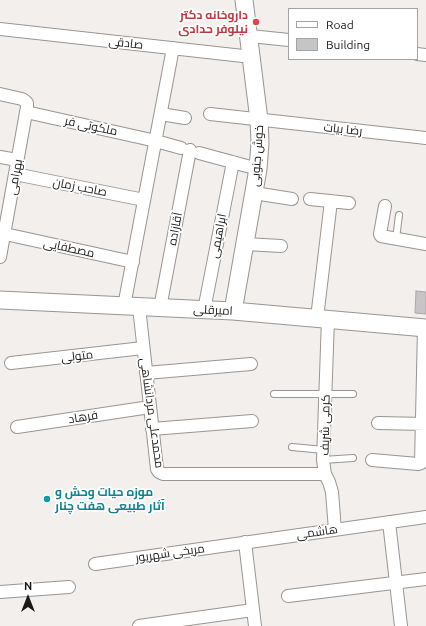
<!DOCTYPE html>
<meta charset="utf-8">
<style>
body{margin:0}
#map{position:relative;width:426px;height:626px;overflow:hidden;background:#f2efec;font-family:Ubuntu,sans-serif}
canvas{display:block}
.legend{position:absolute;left:288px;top:8px;width:130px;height:52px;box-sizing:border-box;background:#fff;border:1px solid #a3a3a3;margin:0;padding:5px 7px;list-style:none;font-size:12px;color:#1a1918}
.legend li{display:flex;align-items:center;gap:8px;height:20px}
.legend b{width:20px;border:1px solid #a3a3a3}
.north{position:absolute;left:8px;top:578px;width:40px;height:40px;-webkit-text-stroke:3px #fff;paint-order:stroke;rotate:0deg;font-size:11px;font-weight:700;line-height:16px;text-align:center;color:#1a1918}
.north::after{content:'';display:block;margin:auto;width:14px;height:18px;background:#1a1918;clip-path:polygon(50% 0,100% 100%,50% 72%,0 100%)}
</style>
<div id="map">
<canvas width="426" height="626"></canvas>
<ul class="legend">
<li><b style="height:5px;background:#fff"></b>Road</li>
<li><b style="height:11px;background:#c7c4c6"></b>Building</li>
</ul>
<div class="north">N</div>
</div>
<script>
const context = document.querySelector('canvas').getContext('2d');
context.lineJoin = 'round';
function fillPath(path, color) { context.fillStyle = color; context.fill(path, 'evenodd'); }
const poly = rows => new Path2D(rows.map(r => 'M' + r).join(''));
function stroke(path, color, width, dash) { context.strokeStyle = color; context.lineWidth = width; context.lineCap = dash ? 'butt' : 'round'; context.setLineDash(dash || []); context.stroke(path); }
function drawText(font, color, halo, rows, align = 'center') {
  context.font = font + ' Ubuntu,Cairo,sans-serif'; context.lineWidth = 3.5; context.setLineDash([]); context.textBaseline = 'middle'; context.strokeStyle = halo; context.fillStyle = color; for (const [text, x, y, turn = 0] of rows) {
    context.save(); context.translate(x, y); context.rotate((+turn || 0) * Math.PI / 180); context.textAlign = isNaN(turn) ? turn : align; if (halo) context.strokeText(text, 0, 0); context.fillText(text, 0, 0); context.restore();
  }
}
const building = poly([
 [416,291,426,292,426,314,415,313,416,291]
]);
fillPath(building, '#c7c4c6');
stroke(building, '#aaa7aa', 1);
const lane = poly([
 [396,239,399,215],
 [274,394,353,394],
 [292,447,324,450],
 [323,460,353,458]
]);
const street = poly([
 [0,29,252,57],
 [250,36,289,40],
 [417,54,426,55],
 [0,94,22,99,25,101,27,103,27,107,0,257],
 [26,112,156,141,181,148],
 [161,114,185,118],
 [210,114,426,138],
 [199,153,258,169],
 [0,157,17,160],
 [15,174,144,200],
 [254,193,292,199],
 [310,199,349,203],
 [385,206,380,234,381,236,426,244],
 [5,234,133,262],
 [245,244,281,246],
 [124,306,173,48],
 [139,307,157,469,159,472,163,474,325,474],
 [160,308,190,150],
 [204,310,233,162],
 [317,318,331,201],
 [328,319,323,460,325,474,329,482,332,492,335,530],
 [11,363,143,348],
 [146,373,251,364],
 [378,423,426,424],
 [17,427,150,407],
 [152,429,252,421],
 [372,460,418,464,421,463,424,328],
 [389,522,401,626],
 [245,542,255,626],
 [95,564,426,517],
 [0,592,69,587],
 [288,596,426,579],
 [139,626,253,610]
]);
const secondary = poly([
 [0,300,233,311,426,328],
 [233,311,258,169,260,143,259,120,244,0]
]);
stroke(lane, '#989592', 8);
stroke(street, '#989592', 14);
stroke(secondary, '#989592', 19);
stroke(lane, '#fff', 6);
stroke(street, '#fff', 12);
stroke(secondary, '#fff', 17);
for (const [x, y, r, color] of [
 [256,22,4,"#e0444e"],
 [47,499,4,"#0f9aa8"]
]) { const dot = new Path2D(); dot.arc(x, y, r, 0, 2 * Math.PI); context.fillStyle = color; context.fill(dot); stroke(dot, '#fff', 1.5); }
drawText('bold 12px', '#be3a42', '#fff', [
 ["داروخانه دکتر",248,15],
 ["نیلوفر حدادی",248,29]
], 'right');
drawText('12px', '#1a1918', '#fff', [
 ["صادقی",126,43,6],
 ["ملکوتی فر",91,126,12],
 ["رضا بیات",343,129,6],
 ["خوش جنوبی",257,156,-86],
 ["بهرامی",15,177,-80],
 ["صاحب زمان",80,187,11],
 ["آقازاده",175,229,-79],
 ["ابراهیمی",218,236,-79],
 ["مصطفایی",69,248,12],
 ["امیرقلی",213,310,3],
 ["متولی",77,356,-6],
 ["محمدعلی مردانشاهی",152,413,82],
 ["فرهاد",83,417,-9],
 ["کرمی شریف",325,425,-89],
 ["هاشمی",317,532,-8],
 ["مریخی شهریور",170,553,-8]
]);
drawText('bold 12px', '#0d838f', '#fff', [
 ["موزه حیات وحش و",55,492],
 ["آثار طبیعی هفت چنار",55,506]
], 'left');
</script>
